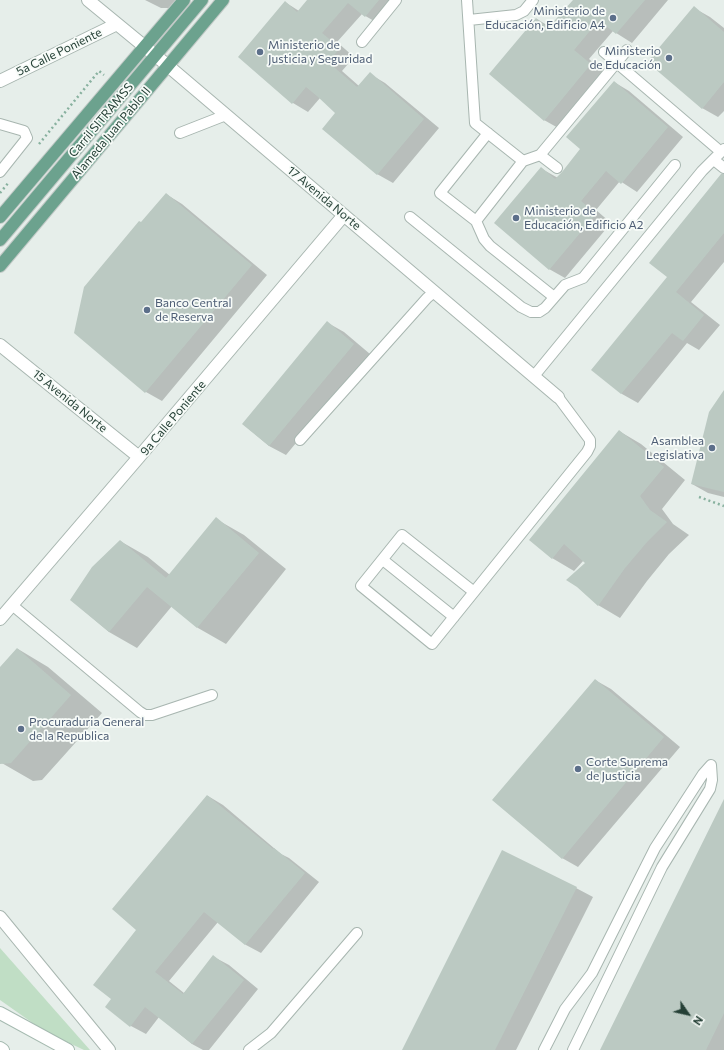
<!DOCTYPE html>
<meta charset="utf-8">
<style>
body{margin:0}
#map{position:relative;width:724px;height:1050px;overflow:hidden;background:#e6eeea;font-family:Commissioner,sans-serif}
canvas{display:block}
.north{position:absolute;left:668px;top:994px;width:40px;height:40px;-webkit-text-stroke:3px #f7fbf8;paint-order:stroke;rotate:124deg;font-size:11px;font-weight:700;line-height:16px;text-align:center;color:#254036}
.north::after{content:'';display:block;margin:auto;width:14px;height:18px;background:#254036;clip-path:polygon(50% 0,100% 100%,50% 72%,0 100%)}
</style>
<div id="map">
<canvas width="724" height="1050"></canvas>
<div class="north">N</div>
</div>
<script>
const context = document.querySelector('canvas').getContext('2d');
context.lineJoin = 'round';
function fillPath(path, color) { context.fillStyle = color; context.fill(path, 'evenodd'); }
const poly = rows => new Path2D(rows.map(r => 'M' + r).join(''));
function stroke(path, color, width, dash) { context.strokeStyle = color; context.lineWidth = width; context.lineCap = dash ? 'butt' : 'round'; context.setLineDash(dash || []); context.stroke(path); }
function drawText(font, color, halo, rows, align = 'center') {
  context.font = font + ' Commissioner,sans-serif'; context.lineWidth = 3.5; context.setLineDash([]); context.textBaseline = 'middle'; context.strokeStyle = halo; context.fillStyle = color; for (const [text, x, y, turn = 0] of rows) {
    context.save(); context.translate(x, y); context.rotate((+turn || 0) * Math.PI / 180); context.textAlign = isNaN(turn) ? turn : align; if (halo) context.strokeText(text, 0, 0); context.fillText(text, 0, 0); context.restore();
  }
}
fillPath(poly([
 [0,948,90,1050,84,1050,44,1031,0,1000]
]), '#c0dec5');
fillPath(poly([
 [145,0,180,0,170,8,161,8],
 [308,0,402,0,381,25,362,14,337,42,354,57,342,71,359,86,370,74,385,83,439,128,393,183,377,174,337,113,320,98,308,112,293,103,285,2,299,11],
 [574,0,668,0,632,43,613,31,589,59,606,74,560,129,544,120,537,19,550,27],
 [694,8,710,17,724,28,724,111,718,117,702,108],
 [614,82,629,91,683,137,637,192,620,181,596,210,611,223,565,278,549,269,542,169,558,178,582,149],
 [724,177,724,262,691,302,720,325,699,350,687,343,638,403,622,394,593,370,669,277],
 [166,194,182,204,267,275,162,401,146,392,141,223],
 [328,323,344,332,370,354,286,455,269,446,243,424],
 [724,397,724,497,708,493,692,484],
 [619,431,641,444,685,480,662,509,673,524,689,535,669,554,647,581,620,618,598,605,587,563,584,560,574,571,552,558],
 [216,519,244,535,286,569,226,644,198,628,172,606,137,648,109,632,71,600,120,541,148,557,170,575],
 [18,649,48,667,102,713,42,780,33,781,0,762,0,669],
 [595,680,611,689,680,747,578,867,562,858],
 [208,796,223,805,281,854,289,858,319,882,261,953,246,945,218,922,169,981,184,993,214,957,229,965,258,989,209,1050,203,1050,192,1044,159,1017,146,1034,131,1026,112,999,137,930],
 [724,801,724,1050,601,1050],
 [576,888,593,897,516,1050,403,1050]
]), '#0003');
fillPath(poly([
 [307,0,379,0,365,17,348,3,322,33,340,48,328,62,357,87,370,72,424,119,377,175,322,129,335,113,317,96,306,87,292,104,238,57,285,1,297,12],
 [573,0,645,0,616,34,599,20,574,50,591,64,544,121,489,74,536,18,548,28],
 [694,6,724,32,724,82,702,109,647,62],
 [614,81,668,127,621,184,606,171,581,201,596,214,549,270,494,223,541,167,555,179,562,172,580,149,566,137],
 [721,174,724,174,724,233,676,292,704,315,683,341,672,333,621,394,591,370,667,277,649,263],
 [166,193,252,265,145,393,74,333,84,287,139,221,141,222],
 [327,321,354,344,269,446,242,424],
 [724,390,724,492,691,484,709,412],
 [619,430,664,467,640,496,650,510,667,522,647,542,625,568,598,606,577,587,566,580,585,563,564,544,552,559,529,540],
 [216,517,259,553,197,628,147,587,109,632,70,600,92,567,120,540,166,578],
 [17,648,71,695,11,763,0,764,0,667],
 [595,679,664,737,562,859,492,800],
 [207,795,273,849,274,848,305,873,245,945,204,912,155,972,183,994,213,955,244,980,192,1044,145,1007,130,1027,105,1007,111,999,93,985,136,930,112,909],
 [724,799,724,1013,706,1050,600,1050],
 [502,850,577,887,495,1050,402,1050]
]), '#bbc9c2');
const lane = poly([
 [467,0,475,123,523,161],
 [469,20,516,15,524,11,533,0],
 [362,42,396,0],
 [604,52,721,152],
 [0,124,24,131,27,138,0,172],
 [180,133,226,115],
 [488,133,440,193,476,221,484,239,490,246,554,297],
 [540,155,557,168],
 [714,160,724,168],
 [410,217,521,307,531,312,539,312,545,308,565,285,583,278,675,165],
 [476,221,523,161,540,155,627,50],
 [534,376,702,171,724,149],
 [300,440,427,298,434,292],
 [383,560,454,617],
 [474,592,402,535,361,586,432,644,587,452,590,446,590,440,558,397],
 [12,605,140,712,145,715,152,715,212,695],
 [249,1050,271,1033,357,933],
 [544,1050,565,1009,592,973,655,848,703,774,711,765,712,780,710,789,662,867,573,1050]
]);
const street = poly([
 [88,0,167,65,558,397],
 [0,81,117,24],
 [0,345,139,457],
 [0,619,139,457,344,215],
 [0,917,109,1050]
]);
const secondary = poly([
 [0,1013,68,1050],
 [0,1048,3,1050]
]);
const primary = poly([
 [0,217,184,0],
 [0,240,202,0],
 [0,266,223,0]
]);
stroke(lane, '#a8b6b0', 12);
stroke(street, '#a8b6b0', 14);
stroke(secondary, '#a5bab0', 14);
stroke(primary, '#c2cac7', 14);
stroke(poly([
 [39,144,99,71,104,75],
 [0,193,9,182],
 [699,497,724,506]
]), '#88b19f', 2.5, [2, 3]);
stroke(lane, '#fff', 10);
stroke(street, '#fff', 12);
stroke(secondary, '#fff', 12);
stroke(primary, '#6ca28e', 12);
for (const [x, y, r, color] of [
 [613,18,4,"#5c6f8a"],
 [260,52,4,"#5c6f8a"],
 [669,58,4,"#5c6f8a"],
 [516,218,4,"#5c6f8a"],
 [147,310,4,"#5c6f8a"],
 [712,448,4,"#5c6f8a"],
 [21,729,4,"#5c6f8a"],
 [578,769,4,"#5c6f8a"]
]) { const dot = new Path2D(); dot.arc(x, y, r, 0, 2 * Math.PI); context.fillStyle = color; context.fill(dot); stroke(dot, '#f7fbf8', 1.5); }
drawText('12px', '#4e5e75', '#f7fbf8', [
 ["Ministerio de",605,11,"right"],
 ["Educación, Edificio A4",605,25,"right"],
 ["Ministerio de",268,45],
 ["Justicia y Seguridad",268,59],
 ["Ministerio",661,51,"right"],
 ["de Educación",661,65,"right"],
 ["Ministerio de",524,211],
 ["Educación, Edificio A2",524,225],
 ["Banco Central",155,303],
 ["de Reserva",155,317],
 ["Asamblea",704,441,"right"],
 ["Legislativa",704,455,"right"],
 ["Procuraduria General",29,722],
 ["de la Republica",29,736],
 ["Corte Suprema",586,762],
 ["de Justicia",586,776]
], 'left');
drawText('12px', '#254036', '#f7fbf8', [
 ["5a Calle Poniente",59,52,-26],
 ["Carril SITRAMSS",101,120,-50],
 ["Alameda Juan Pablo II",111,133,-50],
 ["17 Avenida Norte",324,198,40],
 ["15 Avenida Norte",70,401,39],
 ["9a Calle Poniente",173,418,-50]
]);
</script>
